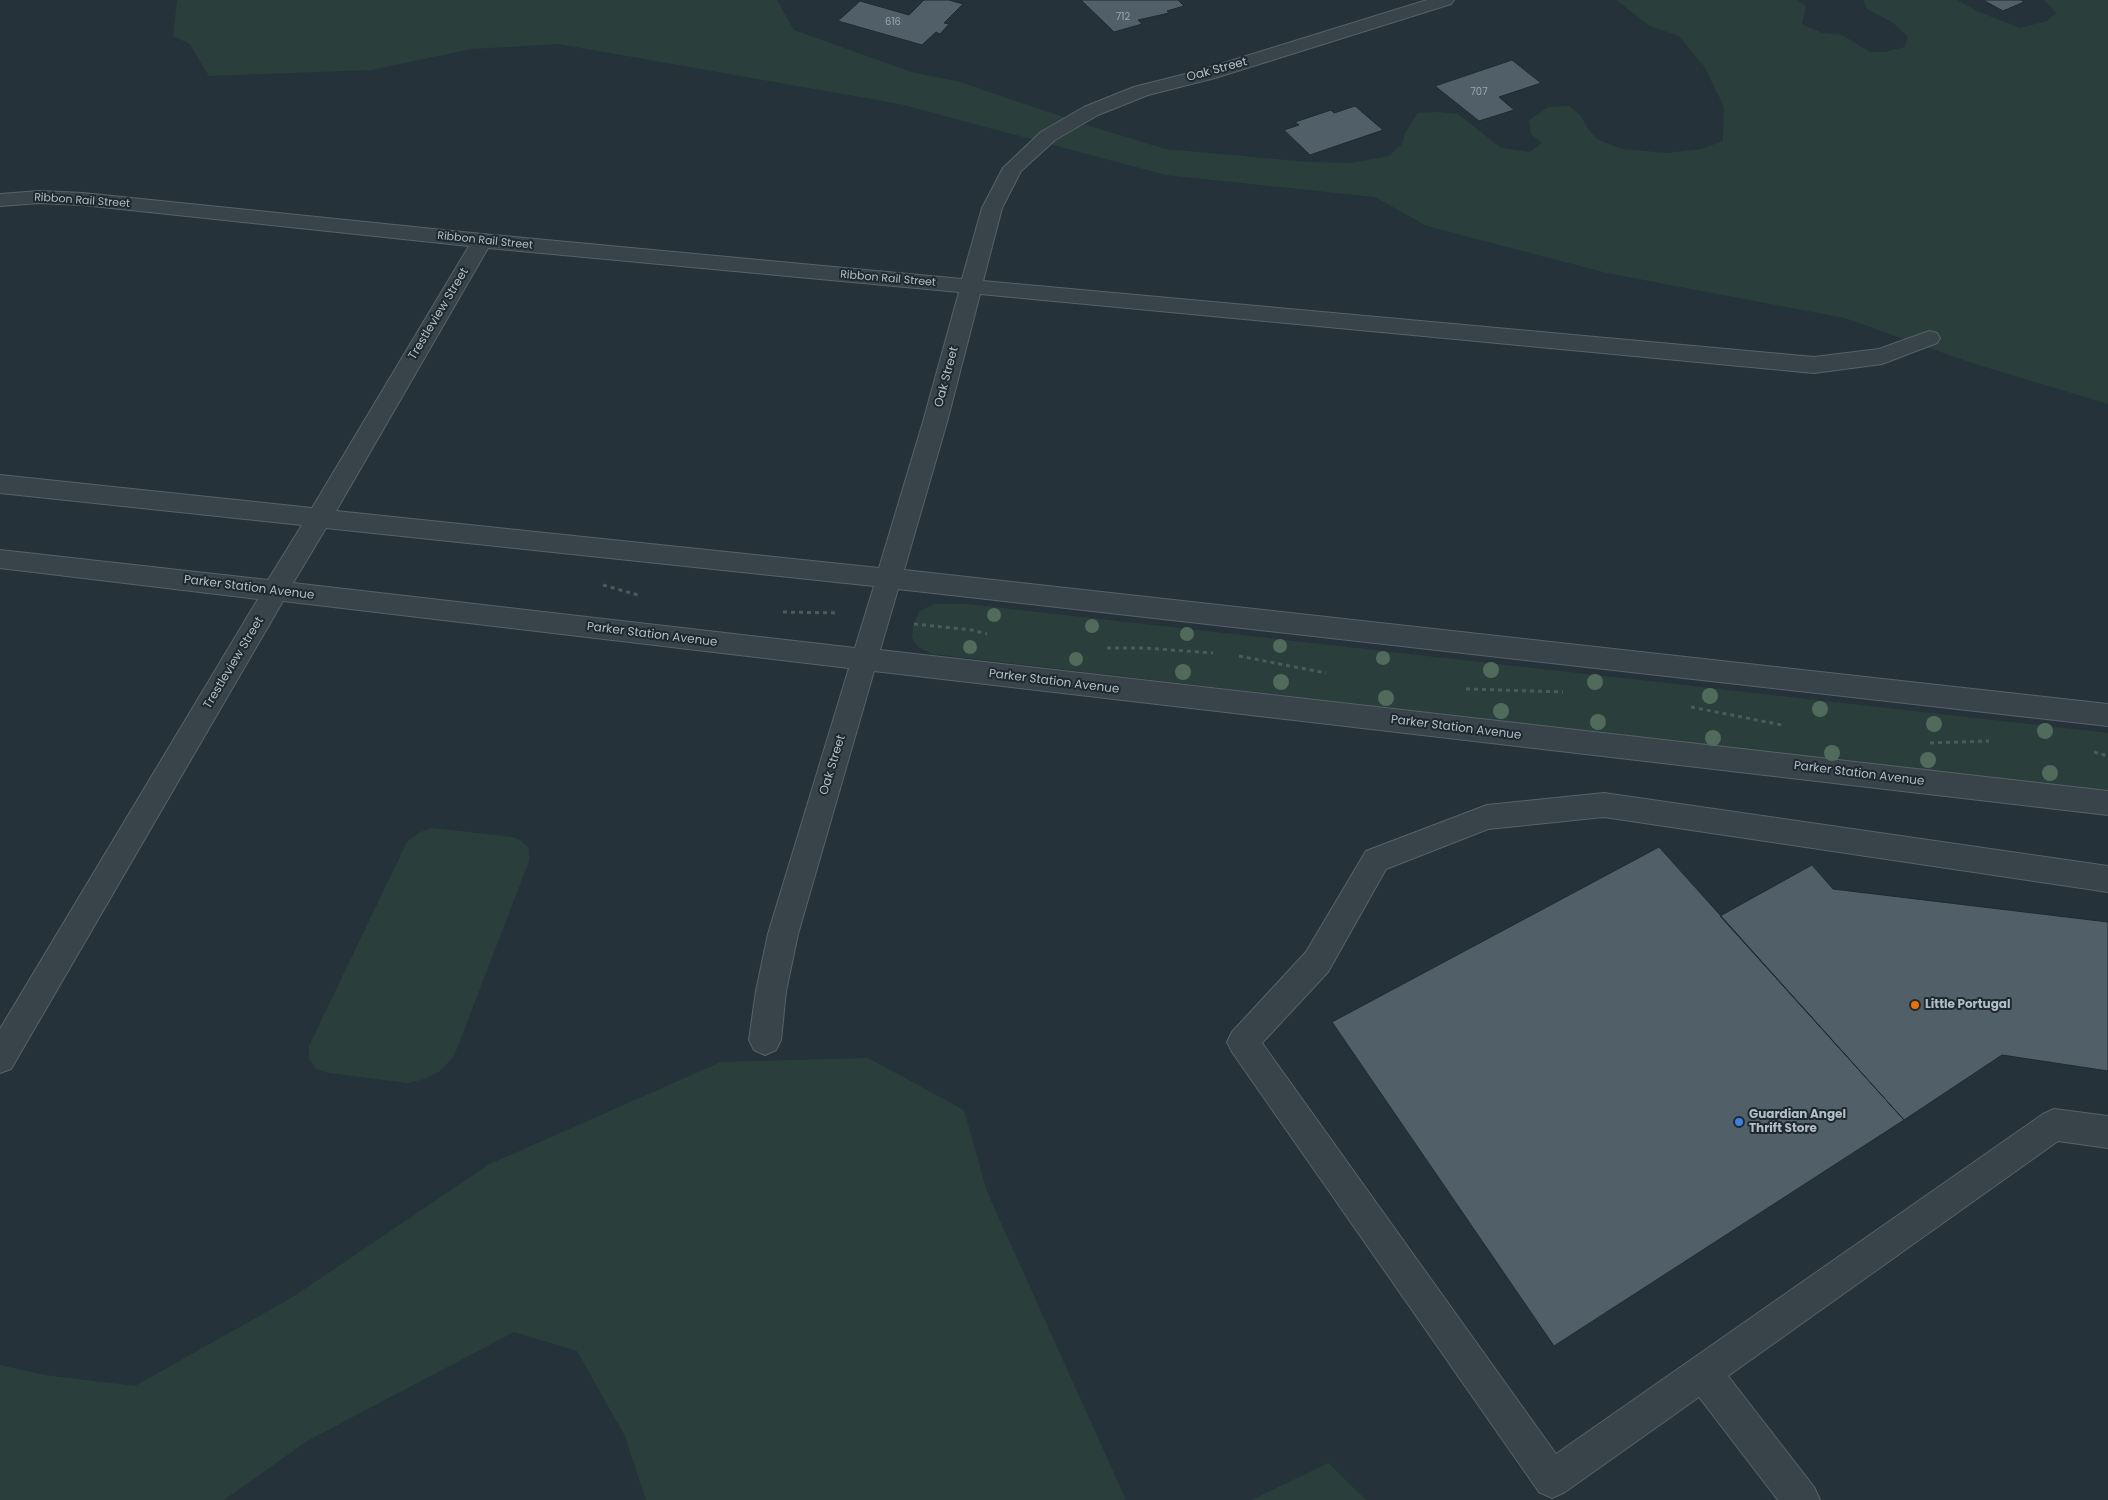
<!DOCTYPE html>
<style>
body{margin:0}
canvas{display:block;background:#25323a}
</style>
<canvas width="2108" height="1500"></canvas>
<script>
const context = document.querySelector('canvas').getContext('2d');
context.lineJoin = 'round';
function fillPath(path, color) { context.fillStyle = color; context.fill(path, 'evenodd'); }
const poly = rows => new Path2D(rows.map(r => 'M' + r).join(''));
function stroke(path, color, width, dash) { context.strokeStyle = color; context.lineWidth = width; context.lineCap = dash ? 'butt' : 'round'; context.setLineDash(dash || []); context.stroke(path); }
function drawText(font, color, halo, rows, align = 'center') {
  context.font = font + ' Poppins,sans-serif'; context.lineWidth = 4; context.setLineDash([]); context.textBaseline = 'middle'; context.strokeStyle = halo; context.fillStyle = color; for (const [text, x, y, turn = 0] of rows) {
    context.save(); context.translate(x, y); context.rotate((+turn || 0) * Math.PI / 180); context.textAlign = isNaN(turn) ? turn : align; if (halo) context.strokeText(text, 0, 0); context.fillText(text, 0, 0); context.restore();
  }
}
fillPath(poly([
 [177,0,777,0,794,30,911,72,960,82,1083,124,1165,149,1308,162,1351,163,1389,156,1402,144,1405,133,1418,113,1438,112,1458,114,1501,148,1530,152,1542,143,1531,134,1529,120,1549,107,1569,106,1580,115,1588,129,1598,140,1622,149,1666,153,1702,149,1723,141,1724,107,1704,66,1679,36,1650,26,1616,0,1797,0,1806,6,1802,24,1822,33,1842,35,1870,52,1885,52,1905,47,1908,36,1892,22,1867,9,1864,0,1957,0,1979,12,2020,28,2047,21,2056,13,2044,0,2108,0,2108,404,1972,363,1845,318,1607,273,1427,226,1375,197,1166,175,900,104,559,44,471,49,371,70,209,76,190,44,173,36],
 [934,604,967,604,2108,733,2108,792,933,654,918,647,912,638,914,623,920,611],
 [431,828,513,837,522,841,529,849,529,861,454,1056,440,1071,424,1079,408,1083,329,1073,316,1069,309,1059,309,1046,407,842,418,833],
 [868,1058,964,1110,987,1192,1126,1500,646,1500,625,1436,577,1351,514,1332,307,1441,224,1500,0,1500,0,1365,44,1375,135,1386,293,1297,488,1165,721,1062],
 [1328,1463,1366,1500,1252,1500]
]), '#2a3f3b');
const building = poly([
 [924,0,949,0,963,4,944,23,949,24,940,34,936,32,922,45,838,21,860,1,909,15,924,0],
 [1081,0,1178,0,1184,6,1167,11,1169,13,1138,20,1142,24,1114,32,1081,0],
 [1983,0,2021,0,2024,2,2003,11,1983,0],
 [1512,60,1541,83,1499,97,1514,110,1479,121,1435,86,1512,60],
 [1355,106,1383,130,1310,155,1284,130,1299,125,1295,122,1331,110,1334,113,1355,106],
 [1659,847,1904,1120,1554,1346,1332,1022,1659,847],
 [1812,865,1833,889,2108,922,2108,1071,2002,1055,1904,1120,1720,916,1812,865]
]);
fillPath(building, '#515f68');
stroke(building, '#202a31', 1);
const minor = poly([
 [1427,0,1454,0,1451,4,1215,78,1148,95,1098,115,1055,140,1021,171,1002,208,983,281,1814,357,1879,349,1929,331,1937,333,1940,338,1937,343,1882,364,1814,373,980,294,947,422,904,570,2108,704,2108,726,898,589,880,650,2108,791,2108,815,874,671,798,934,786,991,781,1040,776,1050,765,1055,754,1050,749,1040,756,991,768,934,849,668,283,601,11,1069,0,1073,0,1029,258,599,0,568,0,550,268,580,302,525,0,493,0,475,312,508,469,246,83,205,39,203,0,206,0,194,39,191,83,193,482,234,962,279,982,208,1003,168,1041,132,1084,107,1134,87,1201,70,1427,0],
 [488,248,959,292,923,422,879,568,336,511,488,248],
 [326,528,874,586,855,648,293,583,326,528],
 [1604,793,2108,866,2108,892,1604,817,1488,829,1386,869,1328,972,1262,1043,1556,1454,2043,1114,2054,1109,2108,1116,2108,1148,2058,1141,1728,1376,1814,1487,1820,1500,1778,1500,1699,1397,1565,1492,1552,1498,1539,1492,1232,1052,1227,1042,1232,1032,1306,952,1366,851,1487,805,1604,793]
]);
stroke(minor, '#576168', 2);
stroke(poly([
 [603,585,638,595],
 [783,612,839,613],
 [914,624,972,630,987,634],
 [1107,648,1145,648,1213,653],
 [1239,656,1326,673],
 [1466,689,1563,692],
 [1691,707,1782,725],
 [1930,743,1989,741],
 [2094,752,2108,756]
]), '#495c5a', 3, [4, 4]);
fillPath(minor, '#39434a');
context.fillStyle = '#506b5b';
for (const [x, y, r] of [
 [994,615,7],
 [1092,626,7],
 [1187,634,7],
 [1280,646,7],
 [970,647,7],
 [1383,658,7],
 [1076,659,7],
 [1491,670,8],
 [1183,672,8],
 [1281,682,8],
 [1595,682,8],
 [1710,696,8],
 [1386,698,8],
 [1820,709,8],
 [1501,711,8],
 [1598,722,8],
 [1934,724,8],
 [2045,731,8],
 [1713,738,8],
 [1832,753,8],
 [1928,760,8],
 [2050,773,8]
]) { context.beginPath(); context.arc(x, y, r, 0, 2 * Math.PI); context.fill(); }
for (const [x, y, r, color] of [
 [1915,1005,5,"#e8710a"],
 [1739,1122,5,"#3f7fe0"]
]) { const dot = new Path2D(); dot.arc(x, y, r, 0, 2 * Math.PI); context.fillStyle = color; context.fill(dot); stroke(dot, '#1e282f', 2); }
drawText('10px', '#9ba6ae', null, [
 ["712",1123,17],
 ["616",893,22],
 ["707",1479,92]
]);
drawText('11px', '#b4bec6', '#1e282f', [
 ["Ribbon Rail Street",82,201,4],
 ["Ribbon Rail Street",485,241,6],
 ["Ribbon Rail Street",888,279,5]
]);
drawText('12px', '#b4bec6', '#1e282f', [
 ["Oak Street",1217,70,-15],
 ["Trestleview Street",439,314,-59],
 ["Oak Street",947,377,-75],
 ["Parker Station Avenue",249,588,7],
 ["Parker Station Avenue",652,635,7],
 ["Trestleview Street",234,663,-59],
 ["Parker Station Avenue",1054,682,7],
 ["Parker Station Avenue",1456,728,7],
 ["Oak Street",833,765,-73],
 ["Parker Station Avenue",1859,774,7]
]);
drawText('bold 12px', '#b4bec6', '#1e282f', [
 ["Little Portugal",1925,1005],
 ["Guardian Angel",1749,1115],
 ["Thrift Store",1749,1129]
], 'left');
</script>
